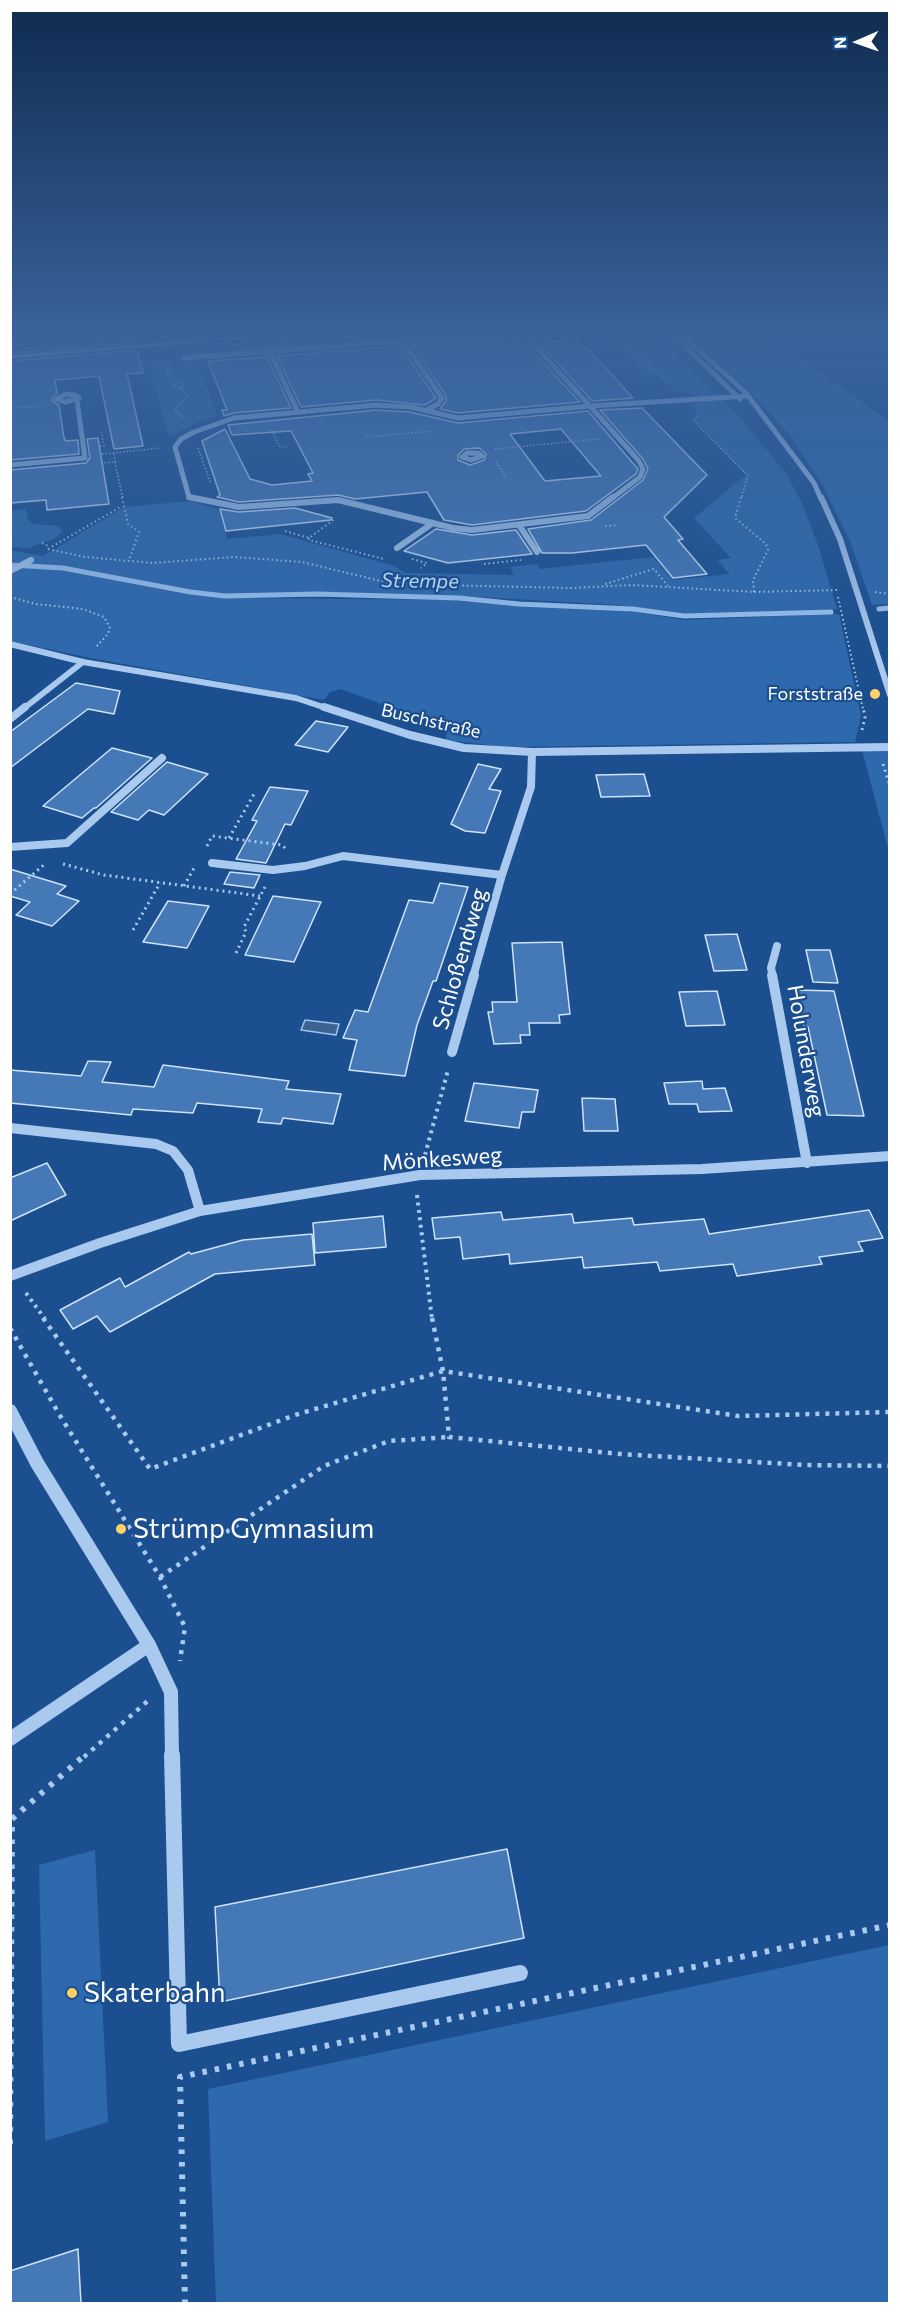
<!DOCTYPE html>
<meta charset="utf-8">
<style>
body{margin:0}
#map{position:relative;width:900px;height:2314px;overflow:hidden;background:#1b4f8f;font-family:Commissioner,sans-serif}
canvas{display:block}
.frame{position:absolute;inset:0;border:12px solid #fff;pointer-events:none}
.north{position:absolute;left:828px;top:12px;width:60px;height:60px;-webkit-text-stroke:4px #1b4f8f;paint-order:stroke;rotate:268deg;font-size:16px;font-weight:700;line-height:24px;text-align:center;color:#fff}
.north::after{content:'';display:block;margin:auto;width:21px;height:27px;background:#fff;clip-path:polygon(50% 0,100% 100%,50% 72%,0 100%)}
</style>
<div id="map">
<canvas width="900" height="2314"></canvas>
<div class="frame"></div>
<div class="north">N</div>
</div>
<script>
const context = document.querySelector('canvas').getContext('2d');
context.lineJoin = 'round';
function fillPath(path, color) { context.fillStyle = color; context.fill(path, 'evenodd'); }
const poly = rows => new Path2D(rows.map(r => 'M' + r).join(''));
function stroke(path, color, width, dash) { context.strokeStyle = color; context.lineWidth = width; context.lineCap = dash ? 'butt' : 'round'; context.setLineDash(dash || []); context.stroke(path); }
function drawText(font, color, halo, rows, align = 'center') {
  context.font = font + ' Commissioner,sans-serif'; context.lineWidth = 4.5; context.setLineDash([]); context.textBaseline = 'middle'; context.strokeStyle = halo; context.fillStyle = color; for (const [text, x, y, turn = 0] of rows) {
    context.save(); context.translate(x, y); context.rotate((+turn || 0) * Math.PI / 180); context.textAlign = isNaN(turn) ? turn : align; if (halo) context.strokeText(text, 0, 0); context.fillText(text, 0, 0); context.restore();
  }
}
fillPath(poly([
 [241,333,156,340,11,352,11,347,137,338,137,334],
 [361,333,491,333,189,356,186,350,162,352,161,348],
 [589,333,655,333,738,415,787,475,802,503,819,548,837,609,686,614,620,605,459,596,318,592,229,595,194,591,66,566,27,565,11,562,10,550,43,556,124,507,190,501,220,510,227,539,280,534,394,566,405,573,514,575,510,567,537,564,540,569,653,557,673,580,729,574,718,560,731,558,694,518,746,475,694,419,698,413,688,403,702,402,688,391,677,393,658,374,646,375,607,339,609,337],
 [686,333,765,333,889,421,889,604,872,605,850,541,822,484,789,434,751,393],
 [197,358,217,416,200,421,169,437,148,362],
 [26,509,28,519,33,524,57,526,63,531,55,538,29,548,11,547,11,511],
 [11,567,61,570,185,594,231,598,456,600,514,605,621,610,685,620,839,614,861,716,855,742,506,747,446,740,447,728,341,689,330,692,324,700,90,658,11,641],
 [862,750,889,750,889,852],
 [95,1850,108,2122,45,2141,39,1865],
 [889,1945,889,2303,216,2303,208,2089]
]), '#2e69ad');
const water = poly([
 [305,1020,339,1024,336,1035,301,1030,305,1020]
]);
fillPath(water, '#3c6290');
stroke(water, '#9cc4f0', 1.5);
stroke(poly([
 [10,565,63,568,190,592,225,596,317,594,459,598,519,604,633,609,684,616,831,612],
 [879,609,890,608]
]), '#9cc4f0', 5);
const building = poly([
 [15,333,92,333,95,340,99,343,104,339,102,333,133,333,135,343,10,353,10,337,15,336,15,333],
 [514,336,521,344,526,344,580,402,458,413,440,409,446,401,446,396,412,345,514,336],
 [576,340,591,352,633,398,592,401,539,343,576,340],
 [400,346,436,398,425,405,376,400,301,407,277,356,400,346],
 [137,350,143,373,127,374,143,446,114,449,99,376,55,380,57,393,52,397,52,401,59,405,64,438,66,441,78,440,79,454,10,460,10,361,137,350],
 [267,357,291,408,234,413,224,416,222,410,227,410,208,361,267,357],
 [642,408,707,475,664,517,683,539,678,540,707,574,673,578,646,545,572,553,542,553,528,529,591,520,643,480,648,469,643,459,600,410,642,408],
 [376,410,410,412,458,423,588,411,638,469,636,474,586,511,472,525,444,520,427,492,355,499,338,495,239,502,217,497,220,495,202,441,225,429,250,479,272,485,312,481,308,474,313,473,291,431,232,435,228,425,376,410],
 [561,429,601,476,545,481,510,434,561,429],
 [479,448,486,454,484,460,470,465,458,460,458,455,464,449,479,448],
 [98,438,109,504,47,510,46,500,10,503,10,470,86,463,90,458,87,439,98,438],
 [295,508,332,518,331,520,226,531,220,509,239,512,295,508],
 [436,529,472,535,516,530,532,554,448,563,404,551,436,529],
 [76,683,120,691,114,714,88,709,10,768,10,732,76,683],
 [316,721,348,727,328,752,295,745,316,721],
 [112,748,152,758,96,808,94,808,82,818,43,806,112,748],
 [167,762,208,774,164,815,149,810,138,820,111,812,167,762],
 [478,764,501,769,489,789,501,791,485,833,465,831,451,824,478,764],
 [644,774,650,796,601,797,596,775,644,774],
 [270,787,308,791,291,825,285,824,266,863,236,859,257,821,252,820,270,787],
 [10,869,66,886,57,894,79,901,52,926,16,915,30,902,10,896,10,869],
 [230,872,260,875,254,888,224,884,230,872],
 [440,883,468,887,436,981,433,981,417,1025,405,1076,349,1070,357,1040,343,1038,355,1010,368,1012,409,900,433,903,440,883],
 [273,896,321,902,294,962,245,955,273,896],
 [168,901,209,906,187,948,143,942,168,901],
 [737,934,747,970,714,971,705,935,737,934],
 [562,942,570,1014,559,1015,560,1023,529,1023,530,1035,520,1035,521,1043,494,1044,488,1012,493,1012,492,1002,517,1002,512,943,562,942],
 [806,950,830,950,838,983,813,982,806,950],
 [797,990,834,991,864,1116,827,1115,808,1027,804,1027,797,990],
 [717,991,725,1025,686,1026,679,992,717,991],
 [88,1061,111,1062,102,1082,154,1087,163,1065,289,1081,286,1089,341,1094,333,1124,283,1118,281,1124,258,1122,262,1109,197,1103,193,1113,133,1109,131,1115,10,1103,10,1070,81,1076,88,1061],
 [702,1081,703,1089,725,1088,732,1111,699,1112,697,1104,669,1104,664,1083,702,1081],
 [474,1083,538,1090,534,1112,522,1112,519,1128,465,1121,474,1083],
 [582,1098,615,1099,618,1131,584,1131,582,1098],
 [47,1163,66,1195,10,1221,10,1178,47,1163],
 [869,1210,883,1238,858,1242,863,1251,819,1257,822,1264,737,1276,733,1264,660,1271,657,1262,584,1268,582,1257,510,1264,509,1254,463,1259,460,1237,435,1239,432,1218,501,1212,503,1220,572,1214,574,1223,632,1218,634,1225,704,1219,709,1234,869,1210],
 [383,1216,386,1247,315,1253,313,1223,383,1216],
 [312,1234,315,1265,215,1274,110,1332,97,1316,73,1329,60,1310,120,1278,125,1287,189,1252,191,1254,243,1240,312,1234],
 [507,1849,524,1938,220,2002,215,1907,507,1849],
 [78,2249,81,2304,10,2304,10,2271,78,2249]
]);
fillPath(building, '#4478b7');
stroke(building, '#cfe3fa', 1.5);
stroke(poly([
 [578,333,622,340],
 [619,333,623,341,669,384],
 [549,335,575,333],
 [170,364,166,373,178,382],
 [514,371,533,370],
 [181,382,185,385,179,388,171,386,181,382],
 [181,387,187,396,175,410,185,419],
 [10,408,43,406],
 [698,416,693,420,748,476,741,499],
 [272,430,279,446,287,447],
 [366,437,433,431],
 [100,446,104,446,101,431],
 [198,448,211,484],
 [495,449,598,439],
 [102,454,160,448],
 [115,462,123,499],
 [496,462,507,479],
 [101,463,115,462,114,453]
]), '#a9c9ee', 1.5, [1.5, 2]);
stroke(poly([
 [122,497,128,524,139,532,129,560],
 [741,497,735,518,766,544,768,550,753,580,754,592],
 [605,526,619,525],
 [285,531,309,538,336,518],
 [309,538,309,540,384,559],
 [42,543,50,547],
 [48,549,85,557,153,563,234,557,302,562,393,584,571,588,632,585,754,592,838,590],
 [48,549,122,506],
 [412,559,427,563,421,568],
 [484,564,521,560],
 [605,584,654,569,668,586],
 [875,592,890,594],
 [10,597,36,604,83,609,104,617,110,628,108,634,95,648],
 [838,597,863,709]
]), '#a9c9ee', 2, [1.5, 3]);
stroke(poly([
 [862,730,865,717,863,707],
 [883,764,890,786],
 [229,838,254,794],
 [207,846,212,836,282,845,287,850],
 [63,864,104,875,260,896],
 [184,886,194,868],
 [10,894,46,863],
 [133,930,160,883],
 [236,953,246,932,244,927,265,887]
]), '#a9c9ee', 3, [2, 4]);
stroke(poly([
 [425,1155,448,1070],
 [417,1195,432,1319],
 [26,1293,45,1319]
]), '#a9c9ee', 4, [3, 4.5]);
stroke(poly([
 [43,1318,150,1469,295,1415,443,1371,738,1416,890,1412],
 [432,1318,443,1371,449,1437,620,1454,805,1465,890,1466],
 [10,1328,59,1414,160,1577,185,1627,180,1661],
 [160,1577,324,1466,389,1441,449,1437],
 [84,1757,151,1698]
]), '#a9c9ee', 4.5, [4, 6]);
stroke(poly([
 [10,2144,12,1819,85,1755],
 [185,2304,180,2077,890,1925]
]), '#a9c9ee', 6, [4.5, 8]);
stroke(poly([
 [97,333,99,338],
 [523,333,590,406],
 [671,333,740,399],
 [680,333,746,393,814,483,821,499],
 [402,340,442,398,438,404,425,411],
 [269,350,298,412],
 [184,358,508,333],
 [66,394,75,395,79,398,65,402,56,399,66,394],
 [590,406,639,461,643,469,640,477,611,499],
 [590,406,748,396],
 [467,453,478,453,482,456,471,460,462,457,467,453],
 [10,465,85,458,77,400],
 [197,499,189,497,175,447,181,439,194,432,234,418,376,405,411,407,458,418,590,406]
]), '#a9c9ee', 5);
stroke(poly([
 [189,497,239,507,338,500,453,528,472,530,588,516,613,497],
 [821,497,840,539,890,695],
 [519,525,537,552],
 [397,548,433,523],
 [12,570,31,560],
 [10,644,83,662,296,698,329,709],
 [23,709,83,662]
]), '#a9c9ee', 6);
stroke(poly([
 [324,707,410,735,464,748,532,752,890,747],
 [10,719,25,707],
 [10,847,67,843,162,758],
 [212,863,273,870,305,866,343,856,502,875],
 [473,977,502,875,531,787,532,752],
 [773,977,771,968,777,946]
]), '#a9c9ee', 8);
stroke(poly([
 [772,975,807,1163],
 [452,1052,474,975],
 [10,1128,156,1144,173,1151,188,1170,200,1211],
 [10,1276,100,1243,200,1211,420,1175,702,1169,890,1156]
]), '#a9c9ee', 10);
stroke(poly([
 [10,1411,37,1463,149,1645,10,1739],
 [149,1645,171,1692,172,1757]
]), '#a9c9ee', 14);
stroke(poly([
 [172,1755,179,2044,520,1973]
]), '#a9c9ee', 16);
fillPath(poly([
 [280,333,309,333,10,359,10,355,280,333]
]), '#f0f6ff');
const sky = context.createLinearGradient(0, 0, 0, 657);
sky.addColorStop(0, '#0f2b4f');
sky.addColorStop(0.51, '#39639b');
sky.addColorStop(1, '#39639b00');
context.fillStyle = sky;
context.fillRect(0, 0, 900, 657);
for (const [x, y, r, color] of [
 [875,694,6,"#ffd166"],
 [121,1529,6,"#ffd166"],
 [72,1993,6,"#ffd166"]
]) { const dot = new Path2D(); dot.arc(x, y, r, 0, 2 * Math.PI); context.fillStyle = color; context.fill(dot); stroke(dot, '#1b4f8f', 2); }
drawText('18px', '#fff', '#1b4f8f', [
 ["Forststraße",863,694]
], 'right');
drawText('18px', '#fff', '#1b4f8f', [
 ["Buschstraße",431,721,13]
]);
drawText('italic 20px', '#b5d3f5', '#1b4f8f', [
 ["Strempe",420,581,1]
]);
drawText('22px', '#fff', '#1b4f8f', [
 ["Schloßendweg",460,959,-74],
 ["Holunderweg",806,1051,80],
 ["Mönkesweg",442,1159,-4]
]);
drawText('27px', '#fff', '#1b4f8f', [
 ["Strümp Gymnasium",133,1529],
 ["Skaterbahn",84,1993]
], 'left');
</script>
